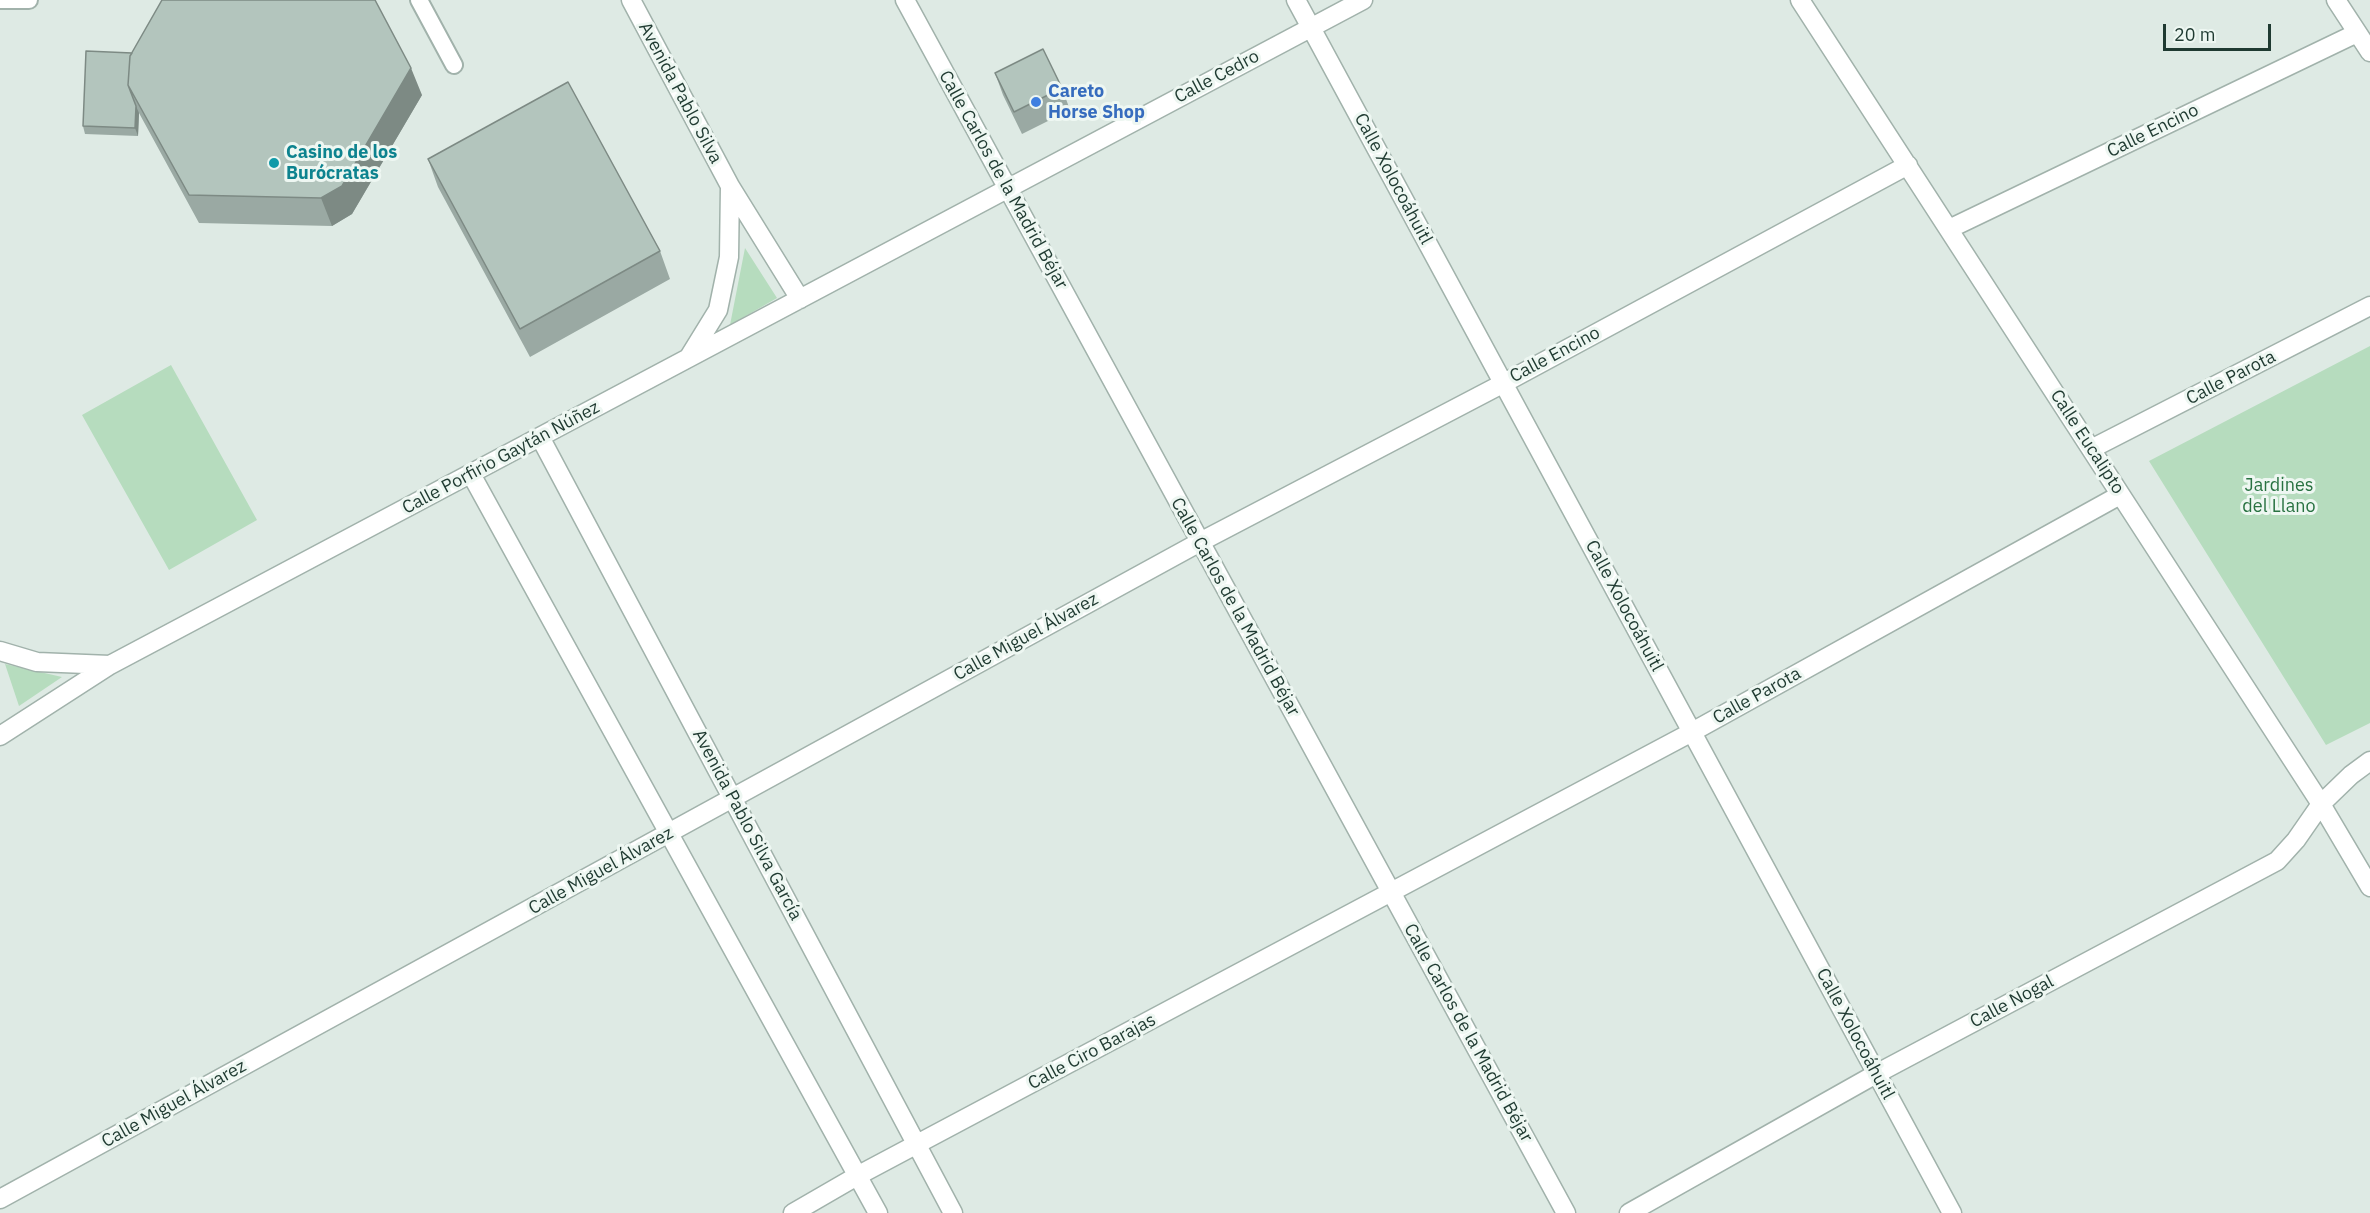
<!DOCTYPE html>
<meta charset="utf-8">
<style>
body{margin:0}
#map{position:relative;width:2370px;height:1213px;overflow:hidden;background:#deeae4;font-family:"IBM Plex Sans",sans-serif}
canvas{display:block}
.scale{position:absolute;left:2163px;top:24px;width:108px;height:27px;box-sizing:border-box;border:3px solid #1f3a31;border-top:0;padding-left:8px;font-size:18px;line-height:21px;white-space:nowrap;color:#1f3a31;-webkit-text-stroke:4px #eef7f2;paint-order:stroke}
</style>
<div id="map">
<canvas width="2370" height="1213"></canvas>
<div class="scale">20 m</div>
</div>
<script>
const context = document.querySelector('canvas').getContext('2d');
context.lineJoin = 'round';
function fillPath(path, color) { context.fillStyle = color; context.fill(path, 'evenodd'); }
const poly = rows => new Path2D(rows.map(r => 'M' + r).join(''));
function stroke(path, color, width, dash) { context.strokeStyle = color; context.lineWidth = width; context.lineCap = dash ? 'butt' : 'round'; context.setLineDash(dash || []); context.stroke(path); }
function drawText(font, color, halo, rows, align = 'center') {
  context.font = font + ' "IBM Plex Sans",sans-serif'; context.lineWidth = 6; context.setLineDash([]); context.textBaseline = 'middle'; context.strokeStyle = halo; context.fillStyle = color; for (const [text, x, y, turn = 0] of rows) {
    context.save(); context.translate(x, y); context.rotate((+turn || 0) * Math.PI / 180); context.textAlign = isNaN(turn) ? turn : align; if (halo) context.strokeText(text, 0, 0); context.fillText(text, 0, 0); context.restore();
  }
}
fillPath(poly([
 [745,248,777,298,730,325],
 [2370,346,2370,723,2326,745,2149,461],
 [171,365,257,520,169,570,82,415],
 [5,664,62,677,19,706]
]), '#b6dcbe');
const lane = poly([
 [0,0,29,0],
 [419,0,454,65]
]);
const street = poly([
 [631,0,730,186,729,257,718,310,689,357],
 [905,0,1566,1213],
 [1296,0,1952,1213],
 [1800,0,2321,804,2370,887],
 [2336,0,2370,52],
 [730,186,800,299],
 [1949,229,2357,33],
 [540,437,953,1213],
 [2091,449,2370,306],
 [471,474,878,1213],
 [0,651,37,662,110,665],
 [0,736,110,665,1363,0],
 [0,1199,1200,542,1504,383,1908,165],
 [793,1213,857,1176,1692,732,2120,495],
 [1629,1213,1876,1074,2277,861,2296,840,2321,804,2351,775,2370,761]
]);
stroke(lane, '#a1b2ab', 20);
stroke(street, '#a1b2ab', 21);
stroke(lane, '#fff', 16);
stroke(street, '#fff', 18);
fillPath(poly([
 [132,53,422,95,352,214,332,226,199,223,139,113,138,136,85,134,83,126],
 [995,73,1062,88,1070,110,1022,134,1003,95],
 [428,159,660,251,670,279,530,357,438,187]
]), '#9aa9a3');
fillPath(poly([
 [411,68,422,95,352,214,332,226,321,198],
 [136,106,139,113,138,136,135,128]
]), '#7d8a84');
const building = poly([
 [162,0,375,0,411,68,342,186,321,198,189,195,128,85,130,56,162,0],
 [1043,49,1062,88,1014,112,995,73,1043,49],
 [86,51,132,53,130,56,128,85,136,106,135,128,83,126,86,51],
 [568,82,660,251,520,329,428,159,568,82]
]);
fillPath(building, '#b3c5bd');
stroke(building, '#7d8a84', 1.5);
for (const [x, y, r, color] of [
 [1036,102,6,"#3f7fe0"],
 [274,163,6,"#0f9aa8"]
]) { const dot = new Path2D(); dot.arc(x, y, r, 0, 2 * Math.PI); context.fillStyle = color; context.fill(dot); stroke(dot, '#eef7f2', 2); }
drawText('18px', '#1f3a31', '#eef7f2', [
 ["Calle Cedro",1217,77,-28],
 ["Avenida Pablo Silva",680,93,62],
 ["Calle Encino",2153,131,-26],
 ["Calle Xolocoáhuitl",1393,179,62],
 ["Calle Carlos de la Madrid Béjar",1003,180,61],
 ["Calle Encino",1555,355,-28],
 ["Calle Parota",2231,378,-27],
 ["Calle Eucalipto",2087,442,57],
 ["Calle Porfirio Gaytán Núñez",501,458,-28],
 ["Calle Xolocoáhuitl",1624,606,62],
 ["Calle Carlos de la Madrid Béjar",1235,607,61],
 ["Calle Miguel Álvarez",1026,637,-29],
 ["Calle Parota",1757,696,-29],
 ["Avenida Pablo Silva García",747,825,62],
 ["Calle Miguel Álvarez",601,871,-29],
 ["Calle Nogal",2012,1002,-28],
 ["Calle Carlos de la Madrid Béjar",1468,1033,61],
 ["Calle Xolocoáhuitl",1855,1034,62],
 ["Calle Ciro Barajas",1092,1052,-28],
 ["Calle Miguel Álvarez",174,1104,-29]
]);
drawText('bold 18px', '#366cbe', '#eef7f2', [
 ["Careto",1048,92],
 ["Horse Shop",1048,113]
], 'left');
drawText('bold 18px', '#0d838f', '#eef7f2', [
 ["Casino de los",286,153],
 ["Burócratas",286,174]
], 'left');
drawText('18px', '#287241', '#eef7f2', [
 ["Jardines",2279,486],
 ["del Llano",2279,507]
]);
</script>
